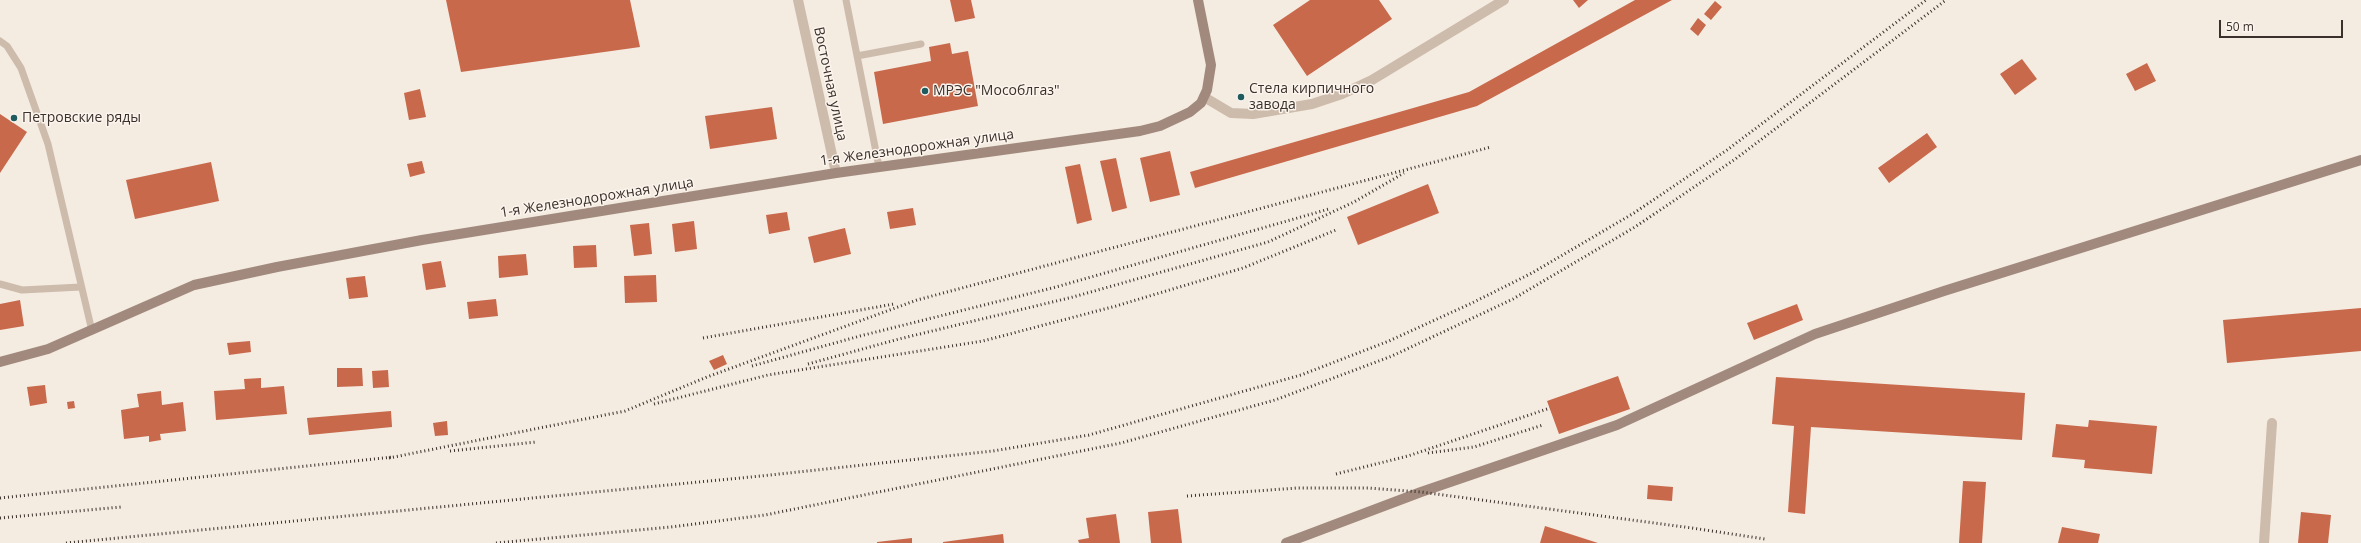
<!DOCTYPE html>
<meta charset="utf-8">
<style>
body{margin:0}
#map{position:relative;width:2361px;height:543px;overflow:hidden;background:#f4ebe1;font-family:"Open Sans",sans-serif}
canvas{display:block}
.scale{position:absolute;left:2219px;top:20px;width:124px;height:18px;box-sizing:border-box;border:2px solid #3b302b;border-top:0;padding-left:5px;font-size:12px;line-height:14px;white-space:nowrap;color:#3b302b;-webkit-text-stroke:3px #fbf5ee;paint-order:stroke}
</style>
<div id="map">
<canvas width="2361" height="543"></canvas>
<div class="scale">50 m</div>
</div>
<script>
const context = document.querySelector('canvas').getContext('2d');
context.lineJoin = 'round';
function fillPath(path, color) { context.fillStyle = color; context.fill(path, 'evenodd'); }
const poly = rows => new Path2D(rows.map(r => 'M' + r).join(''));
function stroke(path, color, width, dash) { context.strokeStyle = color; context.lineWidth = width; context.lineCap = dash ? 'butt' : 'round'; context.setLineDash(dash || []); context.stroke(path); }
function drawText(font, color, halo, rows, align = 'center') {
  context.font = font + ' "Open Sans",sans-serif'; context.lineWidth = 3; context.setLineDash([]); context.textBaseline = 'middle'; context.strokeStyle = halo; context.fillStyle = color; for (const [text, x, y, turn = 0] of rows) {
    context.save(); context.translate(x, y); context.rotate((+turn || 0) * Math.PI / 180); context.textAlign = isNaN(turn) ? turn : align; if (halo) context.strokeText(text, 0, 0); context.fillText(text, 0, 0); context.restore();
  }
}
fillPath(poly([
 [446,0,630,0,640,47,461,72],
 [950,0,971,0,975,18,955,22],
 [1310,0,1379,0,1392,19,1307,76,1273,25],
 [1573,0,1588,0,1579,8],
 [1635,0,1672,0,1477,106,1195,188,1190,172,1469,92],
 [1715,1,1722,7,1711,20,1704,14],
 [1698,18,1706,25,1698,36,1690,29],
 [950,43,952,54,968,51,978,106,883,124,874,72,931,61,929,47],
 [2022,59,2037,79,2015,95,2000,74],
 [2147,63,2156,81,2135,91,2126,74],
 [420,89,426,117,409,120,404,93],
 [772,107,777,139,710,149,705,116],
 [0,114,27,132,0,173],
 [1927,133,1937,147,1889,183,1878,168],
 [1170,151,1180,195,1150,202,1140,158],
 [1116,158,1127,208,1112,212,1100,161],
 [422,161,425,173,410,177,407,164],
 [211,162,219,201,135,219,126,180],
 [1080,164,1092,220,1077,224,1065,167],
 [1428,184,1439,213,1358,245,1347,217],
 [913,208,916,225,890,229,887,212],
 [787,212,790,230,769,234,766,215],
 [694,221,697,249,675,252,672,224],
 [649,223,652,254,634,256,630,225],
 [845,228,851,254,814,263,808,237],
 [596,245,597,267,574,268,573,246],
 [526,254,528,275,499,278,498,256],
 [441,261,446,287,426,290,422,264],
 [656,275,657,302,625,303,624,276],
 [365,276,368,297,349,299,346,278],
 [496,299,498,316,469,319,467,302],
 [20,300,24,326,0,330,0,304],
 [1797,304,1803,320,1754,340,1747,323],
 [2361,308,2361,351,2227,363,2223,320],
 [250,341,251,352,229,355,227,343],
 [723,355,727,364,714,370,709,361],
 [337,368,362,368,363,386,337,387],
 [388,370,389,387,373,388,372,371],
 [1618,376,1630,409,1559,434,1547,401],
 [1776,377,2025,393,2022,440,1811,427,1805,514,1788,512,1794,426,1772,424],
 [261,378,261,388,284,386,287,414,216,420,214,391,245,389,244,379],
 [45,385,47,403,30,406,27,387],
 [161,391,162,405,183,402,186,431,160,434,161,440,149,442,149,436,124,439,121,410,139,407,137,394],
 [74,401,75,408,68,409,67,402],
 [391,411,392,427,309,435,307,418],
 [2089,420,2157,426,2152,474,2084,468,2085,460,2052,457,2056,424,2088,427],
 [447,421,448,435,435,436,433,423],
 [1963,481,1986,482,1982,543,1959,543],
 [1648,485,1673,487,1672,501,1647,499],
 [1178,509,1182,543,1151,543,1148,512],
 [2301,512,2331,515,2328,543,2298,543],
 [1116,514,1120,543,1079,543,1078,540,1089,538,1086,518],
 [1545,526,1598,543,1540,543],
 [2062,527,2100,534,2098,543,2058,543],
 [1003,534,1004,543,943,543,943,542],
 [912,538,912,543,877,543,877,542]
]), '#c8694b');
stroke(poly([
 [846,0,879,167],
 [0,41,7,46,21,68,48,144,92,331],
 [857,56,921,44],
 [0,284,22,290,81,287]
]), '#cdbbac', 7);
stroke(poly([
 [798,0,836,173],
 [1204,97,1231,113,1253,114,1312,104,1342,94,1372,80,1504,0],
 [2264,543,2272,423]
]), '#cdbbac', 10);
stroke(poly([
 [0,362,48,349,194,285,277,267,422,240,836,173,1140,131,1160,126,1190,112,1201,103,1207,90,1211,65,1198,0],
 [1286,543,1421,492,1617,425,1815,334,1944,291,2361,160]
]), '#a18a7d', 10);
stroke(poly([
 [703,338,894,304],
 [808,364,899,339,1073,297,1268,242,1354,202,1404,173],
 [752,366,860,336,1056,287,1329,209],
 [654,404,768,375,983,341,1116,306,1243,268,1336,230],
 [450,451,536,442],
 [1428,453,1474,447,1543,425],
 [389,458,625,411,707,377,917,300,1491,147],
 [1336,474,1408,456,1550,408],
 [1187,496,1297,488,1368,488,1421,492,1692,528,1765,539],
 [0,498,393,457],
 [0,518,121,507],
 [66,543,761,476,993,451,1089,435,1301,375,1389,341,1472,303,1532,273,1634,213,1727,150,1926,0],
 [496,543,671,527,765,515,1121,443,1275,400,1392,356,1513,299,1635,227,1734,160,1946,0]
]), '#3b302b', 3, [1, 3]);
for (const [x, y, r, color] of [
 [925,91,4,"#1f5a5e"],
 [1241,97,4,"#1f5a5e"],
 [14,118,4,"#1f5a5e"]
]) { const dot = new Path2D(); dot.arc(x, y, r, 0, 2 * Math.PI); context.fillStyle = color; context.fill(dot); stroke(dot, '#fbf5ee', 1.5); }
drawText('14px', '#3b302b', '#fbf5ee', [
 ["Восточная улица",830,84,78],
 ["1-я Железнодорожная улица",917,148,-8],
 ["1-я Железнодорожная улица",597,198,-9]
]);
drawText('14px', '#3b302b', '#fbf5ee', [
 ["Стела кирпичного",1249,89],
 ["завода",1249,105],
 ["МРЭС \"Мособлгаз\"",933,91],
 ["Петровские ряды",22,118]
], 'left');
</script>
